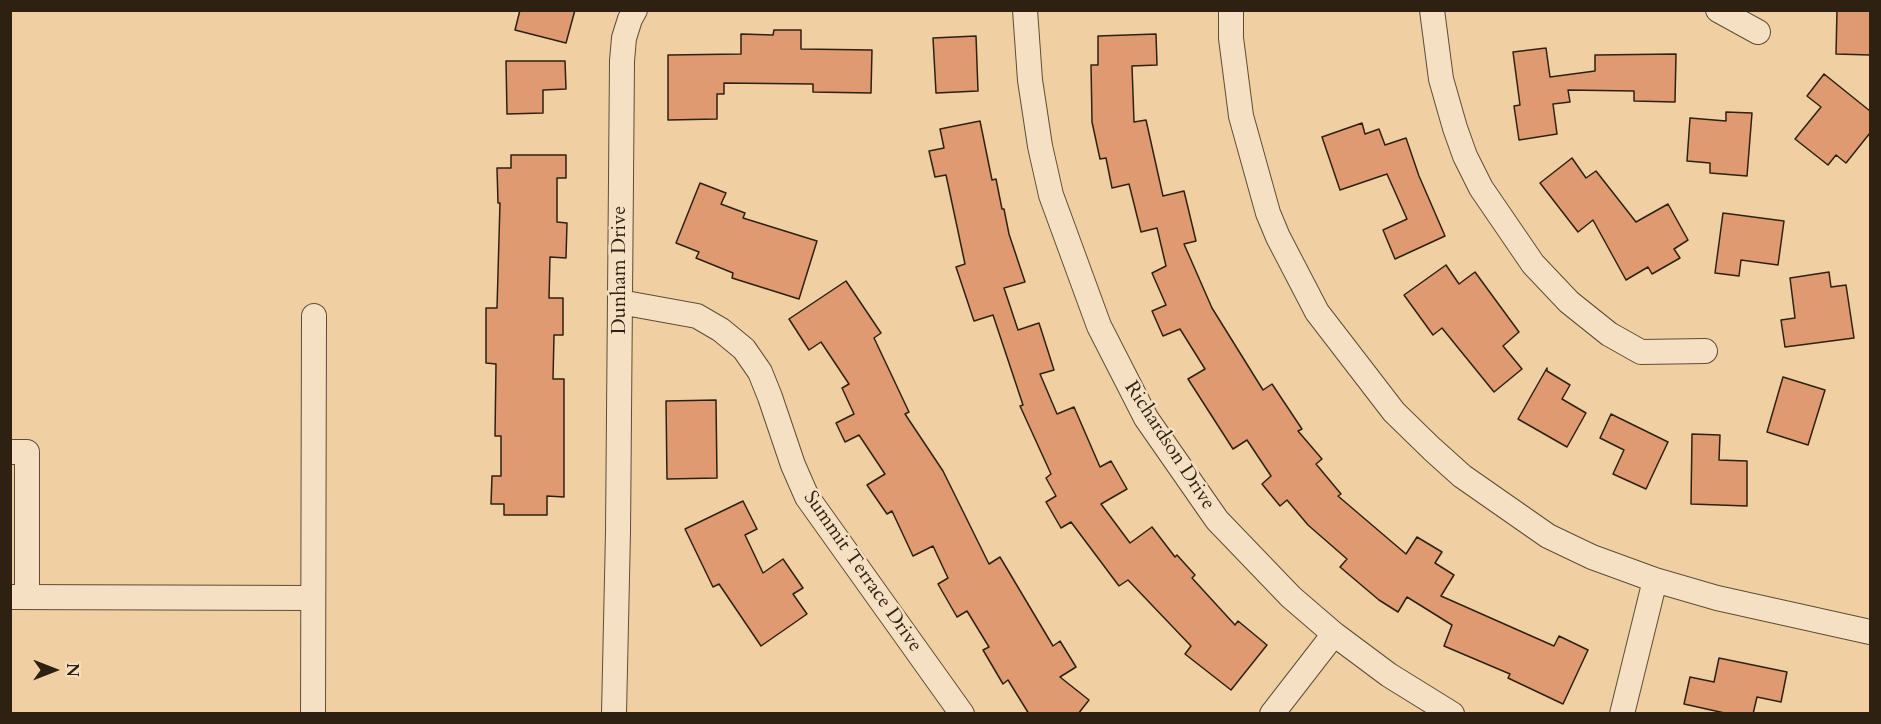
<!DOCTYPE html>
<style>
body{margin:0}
#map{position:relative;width:1881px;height:724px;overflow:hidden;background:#f0d0a2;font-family:Cardo,serif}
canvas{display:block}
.frame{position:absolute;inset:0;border:12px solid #2e2111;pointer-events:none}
.north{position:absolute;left:24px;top:640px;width:60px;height:60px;-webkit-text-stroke:4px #f5e0c3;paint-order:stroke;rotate:90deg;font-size:16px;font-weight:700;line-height:24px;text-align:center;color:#2e2111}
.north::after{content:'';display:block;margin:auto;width:21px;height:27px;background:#2e2111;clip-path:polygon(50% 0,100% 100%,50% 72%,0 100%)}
</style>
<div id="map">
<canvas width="1881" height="724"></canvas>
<div class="frame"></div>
<div class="north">N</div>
</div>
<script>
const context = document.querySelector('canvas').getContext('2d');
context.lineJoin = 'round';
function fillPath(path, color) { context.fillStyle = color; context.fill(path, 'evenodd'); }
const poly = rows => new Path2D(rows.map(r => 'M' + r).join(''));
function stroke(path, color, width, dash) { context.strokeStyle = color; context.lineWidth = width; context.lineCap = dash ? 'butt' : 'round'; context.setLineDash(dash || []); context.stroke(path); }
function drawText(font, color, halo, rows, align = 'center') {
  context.font = font + ' Cardo,serif'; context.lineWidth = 5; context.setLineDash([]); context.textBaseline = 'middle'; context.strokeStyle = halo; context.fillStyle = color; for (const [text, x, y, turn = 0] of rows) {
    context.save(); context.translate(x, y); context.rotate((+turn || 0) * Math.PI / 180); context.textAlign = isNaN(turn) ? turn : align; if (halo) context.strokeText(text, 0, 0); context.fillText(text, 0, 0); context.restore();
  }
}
const building = poly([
 [520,10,575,10,566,43,515,30,520,10],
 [1837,10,1870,10,1870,55,1836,54,1837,10],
 [774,30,801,30,801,49,872,50,871,93,813,92,813,84,724,83,724,94,717,94,717,119,668,120,668,55,741,54,741,34,773,35,774,30],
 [1156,34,1157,65,1132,66,1134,122,1146,120,1163,196,1184,191,1196,241,1184,244,1212,308,1263,390,1272,384,1302,429,1298,431,1322,459,1316,464,1341,494,1338,496,1406,554,1417,537,1442,552,1435,563,1454,575,1441,596,1554,646,1559,636,1588,650,1563,704,1508,678,1510,674,1444,646,1452,625,1407,597,1398,612,1379,600,1340,567,1347,559,1308,525,1287,500,1280,506,1262,484,1271,476,1247,440,1233,449,1188,379,1205,369,1180,329,1163,336,1152,311,1166,305,1152,273,1166,266,1157,228,1141,232,1129,184,1112,188,1106,158,1100,159,1092,122,1091,65,1098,65,1098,36,1156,34],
 [976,36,978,91,936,93,933,38,976,36],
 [1546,48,1550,77,1595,71,1595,55,1676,54,1675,102,1634,101,1634,91,1568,90,1570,102,1553,104,1557,134,1519,140,1514,106,1520,105,1513,52,1546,48],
 [506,61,565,61,566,89,543,90,543,113,507,114,506,61],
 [1824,74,1870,111,1870,133,1846,163,1836,155,1828,165,1795,139,1821,107,1807,96,1824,74],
 [1726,112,1752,113,1747,176,1710,173,1710,163,1687,161,1690,118,1726,121,1726,112],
 [980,121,992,180,996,179,1002,209,1004,209,1009,234,1025,282,1004,288,1018,330,1039,323,1054,370,1040,374,1057,414,1074,407,1100,467,1111,461,1127,489,1101,504,1130,543,1152,527,1175,557,1177,555,1195,575,1192,578,1235,625,1238,621,1267,645,1231,690,1185,654,1191,646,1128,580,1119,586,1071,522,1061,528,1046,502,1056,496,1046,478,1051,474,1020,406,1023,405,993,315,974,321,956,267,965,264,946,175,935,177,929,151,944,148,940,129,980,121],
 [1362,123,1365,134,1379,129,1385,145,1406,138,1419,176,1445,236,1395,259,1383,230,1407,219,1387,174,1340,190,1322,137,1362,123],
 [511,155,566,155,566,178,557,178,557,222,567,223,566,258,550,257,549,298,563,298,563,335,554,335,553,379,564,379,564,497,547,496,547,515,504,515,504,504,491,504,492,476,501,476,501,436,495,436,496,364,486,363,486,308,497,308,500,203,498,203,497,168,511,168,511,155],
 [1572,158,1586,178,1596,171,1636,222,1668,204,1688,240,1674,249,1680,258,1652,274,1648,267,1626,280,1593,220,1578,232,1540,183,1572,158],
 [700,183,726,193,721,204,745,213,743,218,817,241,799,299,732,278,733,273,696,258,699,252,676,243,700,183],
 [1723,213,1784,221,1778,265,1741,260,1739,276,1715,273,1723,213],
 [1446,265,1459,284,1475,272,1519,332,1503,346,1522,369,1494,392,1442,328,1433,335,1404,295,1446,265],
 [1829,272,1831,287,1846,285,1854,338,1785,347,1781,320,1795,318,1790,278,1829,272],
 [846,281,881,333,874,338,909,412,905,414,943,471,989,564,1000,557,1053,646,1060,641,1076,667,1060,677,1089,700,1078,714,1029,714,1008,680,1003,684,983,650,989,647,967,611,957,617,938,584,948,578,933,546,913,556,892,511,887,514,867,485,885,474,859,435,845,442,836,423,854,414,842,388,849,384,821,342,809,350,789,319,846,281],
 [1547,368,1547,371,1570,385,1562,399,1586,413,1567,447,1518,419,1547,368],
 [1783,377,1825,390,1808,445,1767,432,1783,377],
 [716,400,717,478,667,479,666,401,716,400],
 [1611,414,1668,442,1646,489,1613,474,1624,450,1600,438,1611,414],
 [1692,434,1720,435,1719,460,1747,461,1747,506,1691,504,1692,434],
 [743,501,757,529,745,535,763,573,783,559,803,588,793,594,807,614,761,646,719,584,713,587,685,529,743,501],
 [1719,658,1787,672,1781,702,1757,697,1753,714,1729,714,1684,704,1690,677,1714,682,1719,658]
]);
fillPath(building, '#df9a72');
stroke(building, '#2e2111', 1.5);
const street = poly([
 [1025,10,1030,80,1040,146,1051,195,1099,326,1146,418,1217,520,1291,597,1334,634,1389,675,1452,714],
 [1231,10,1231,38,1241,116,1268,213,1278,237,1317,312,1394,412,1432,449,1462,476,1548,536,1592,557,1655,580,1717,598,1870,632],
 [1432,10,1441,79,1455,128,1465,156,1481,188,1533,264,1569,302,1609,334,1641,352,1705,351],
 [1718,10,1758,32],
 [620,302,697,316,721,330,744,349,760,372,770,397,793,465,807,497,962,714],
 [10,452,27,452,27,597],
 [10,597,313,598],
 [313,714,314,316],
 [614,714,618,532,622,61,624,38,630,19,635,10],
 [1272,714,1334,634],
 [1622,714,1655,580]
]);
stroke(street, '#5e4d35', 26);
stroke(street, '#f5e0c3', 24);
drawText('20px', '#2e2111', '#f5e0c3', [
 ["Dunham Drive",620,270,-90],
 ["Richardson Drive",1169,446,57],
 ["Summit Terrace Drive",862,572,55]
]);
</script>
